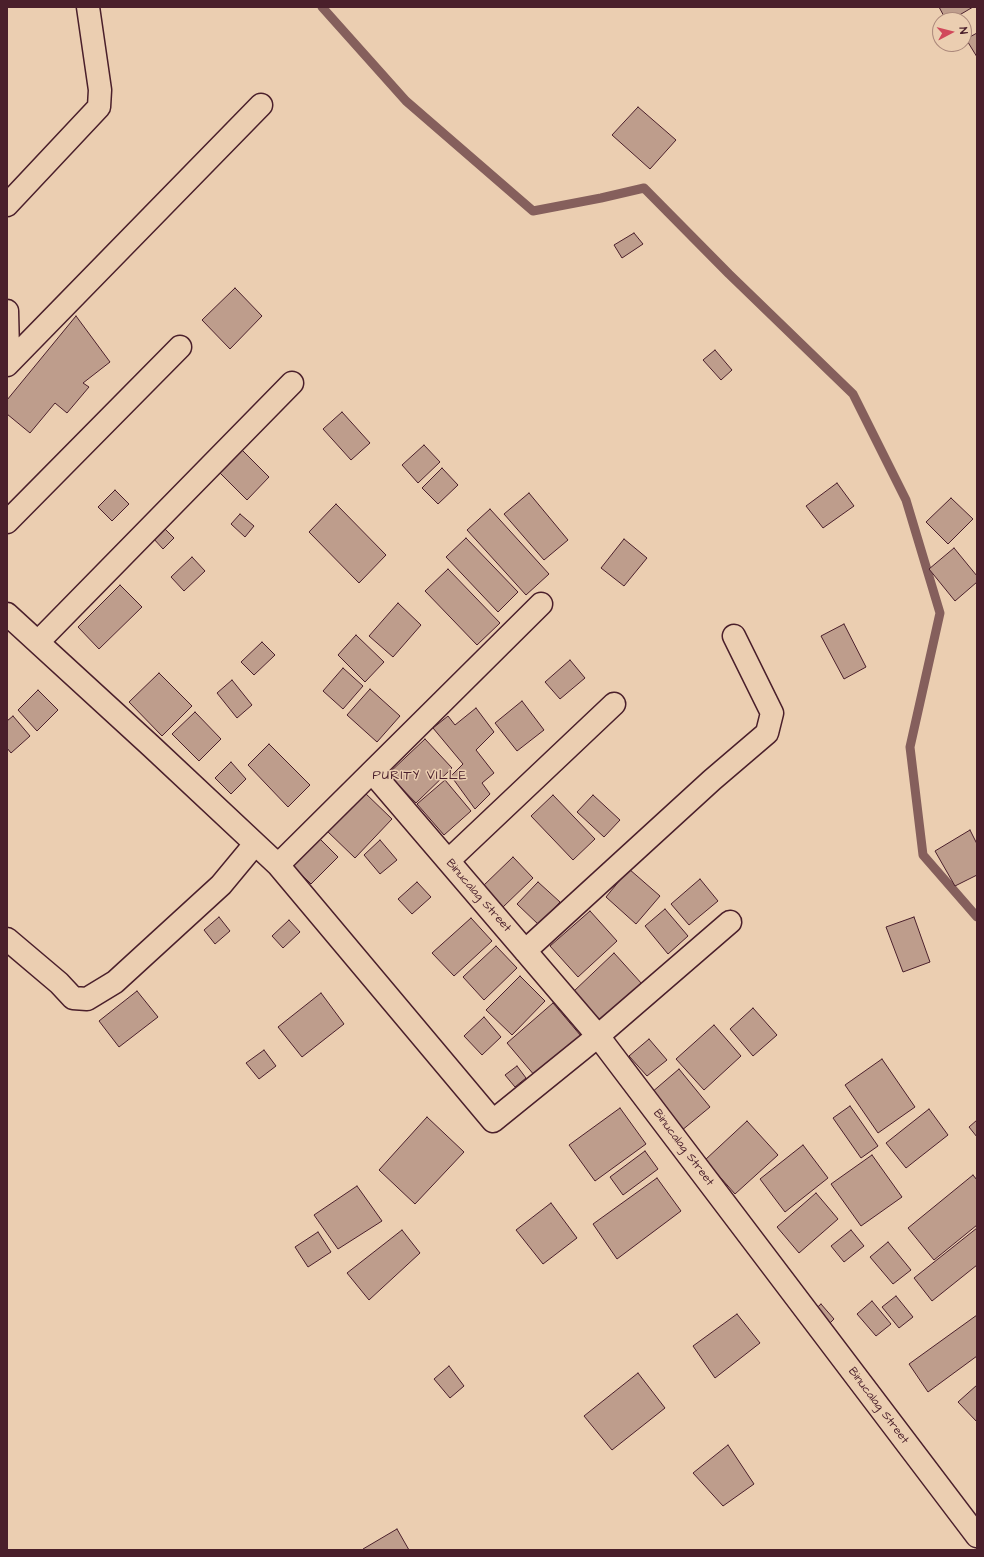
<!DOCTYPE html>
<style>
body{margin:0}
#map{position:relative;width:984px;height:1557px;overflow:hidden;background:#ebceb1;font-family:"Architects Daughter",sans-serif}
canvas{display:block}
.frame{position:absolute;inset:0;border:8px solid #4a1f2b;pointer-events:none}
.north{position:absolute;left:932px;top:12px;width:40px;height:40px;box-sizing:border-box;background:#ebceb1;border:1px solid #ab887b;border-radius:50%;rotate:83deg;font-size:11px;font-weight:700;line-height:16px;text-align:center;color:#4a1f2b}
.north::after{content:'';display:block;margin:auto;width:14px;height:18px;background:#d1495b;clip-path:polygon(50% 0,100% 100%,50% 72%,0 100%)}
</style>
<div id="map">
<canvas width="984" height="1557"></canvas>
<div class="frame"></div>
<div class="north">N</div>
</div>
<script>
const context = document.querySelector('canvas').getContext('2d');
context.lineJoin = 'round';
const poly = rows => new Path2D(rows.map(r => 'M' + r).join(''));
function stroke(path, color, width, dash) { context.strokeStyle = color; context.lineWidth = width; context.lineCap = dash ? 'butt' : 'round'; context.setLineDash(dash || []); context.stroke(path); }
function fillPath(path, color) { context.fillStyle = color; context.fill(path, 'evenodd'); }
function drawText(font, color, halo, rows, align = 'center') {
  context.font = font + ' "Architects Daughter",sans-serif'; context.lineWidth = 3; context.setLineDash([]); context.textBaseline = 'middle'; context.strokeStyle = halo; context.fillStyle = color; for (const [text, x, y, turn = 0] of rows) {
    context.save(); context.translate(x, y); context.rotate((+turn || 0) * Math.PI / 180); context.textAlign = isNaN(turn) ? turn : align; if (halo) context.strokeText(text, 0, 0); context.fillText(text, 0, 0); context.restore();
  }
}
stroke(poly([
 [322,7,406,101,533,211,601,198,644,188,729,274,853,394,906,500,940,613,910,747,923,855,977,917]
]), '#855f5c', 9);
const building = poly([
 [939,7,973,7,951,20,946,20,939,7],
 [977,33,977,57,966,39,977,33],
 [638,107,676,140,650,169,612,135,638,107],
 [634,233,643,244,622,258,614,245,634,233],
 [235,288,262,316,230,349,202,320,235,288],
 [76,316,110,362,83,383,89,387,67,413,55,403,30,433,7,414,7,400,76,316],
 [715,350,732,370,721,380,703,360,715,350],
 [342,412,370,443,351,460,323,429,342,412],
 [424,445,440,462,418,483,402,465,424,445],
 [240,448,269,477,247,500,218,471,240,448],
 [442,468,458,485,438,504,422,488,442,468],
 [837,483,854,506,823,528,806,506,837,483],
 [115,490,129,504,112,521,98,507,115,490],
 [529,493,568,540,544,560,504,514,529,493],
 [951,498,973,519,948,544,926,522,951,498],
 [336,504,386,555,359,583,309,532,336,504],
 [490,509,549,574,526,595,467,530,490,509],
 [240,514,254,526,245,537,231,524,240,514],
 [163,527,174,538,163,549,153,538,163,527],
 [466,538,518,592,498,612,446,557,466,538],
 [624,539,647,558,624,586,601,568,624,539],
 [954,548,977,576,977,582,955,601,929,569,954,548],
 [192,557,205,571,184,591,171,577,192,557],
 [448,569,500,623,477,645,425,591,448,569],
 [120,585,142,607,99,649,78,627,120,585],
 [398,603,421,625,393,657,369,636,398,603],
 [844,624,866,667,844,679,821,636,844,624],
 [356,635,384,662,365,682,338,655,356,635],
 [262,642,275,655,254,675,241,662,262,642],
 [570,660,585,678,560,699,545,682,570,660],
 [343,668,363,686,343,709,323,691,343,668],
 [159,673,192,706,162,736,129,702,159,673],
 [232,680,252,705,237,718,217,693,232,680],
 [370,689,400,716,377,742,347,715,370,689],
 [38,690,58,710,37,731,18,710,38,690],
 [522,701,544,730,517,751,495,723,522,701],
 [476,708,494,732,476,750,494,773,482,783,490,794,475,809,451,776,463,764,433,728,448,716,455,725,476,708],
 [195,712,221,739,199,761,172,734,195,712],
 [13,716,30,736,11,753,7,748,7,721,13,716],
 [425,739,452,768,416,803,388,774,425,739],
 [269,744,310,785,288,807,248,765,269,744],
 [231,762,246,779,231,794,215,778,231,762],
 [445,780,471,811,444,835,417,804,445,780],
 [363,791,392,819,355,858,326,830,363,791],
 [553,795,595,839,573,860,531,816,553,795],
 [593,795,620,820,604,837,577,812,593,795],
 [970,830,977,844,977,875,955,886,935,851,970,830],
 [317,836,338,857,311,884,291,864,317,836],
 [380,840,397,860,380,874,364,855,380,840],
 [513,857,533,878,502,908,482,887,513,857],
 [629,869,660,896,636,924,606,897,629,869],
 [700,879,718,901,689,925,671,904,700,879],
 [417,882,431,897,412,914,398,899,417,882],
 [538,882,560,902,539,925,517,904,538,882],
 [665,909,688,936,668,954,645,926,665,909],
 [590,911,617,941,578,977,550,946,590,911],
 [219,917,230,931,215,944,204,930,219,917],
 [914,917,930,962,903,972,886,927,914,917],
 [471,918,492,941,454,976,432,953,471,918],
 [289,920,300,932,283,948,272,936,289,920],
 [496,946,517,968,484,1000,463,977,496,946],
 [614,953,642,984,601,1022,573,992,614,953],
 [520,976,545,1001,512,1035,486,1010,520,976],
 [137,991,158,1017,119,1047,99,1021,137,991],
 [321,993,344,1024,302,1057,278,1027,321,993],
 [553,1003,581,1036,535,1076,507,1043,553,1003],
 [753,1008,777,1035,753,1056,730,1029,753,1008],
 [484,1017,501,1037,482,1055,464,1036,484,1017],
 [714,1025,741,1056,704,1090,676,1059,714,1025],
 [649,1039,667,1060,647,1076,629,1056,649,1039],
 [264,1050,276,1066,259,1079,246,1063,264,1050],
 [882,1059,915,1107,878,1133,845,1085,882,1059],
 [517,1066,526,1078,515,1087,505,1075,517,1066],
 [679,1069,710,1107,681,1131,651,1093,679,1069],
 [850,1106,878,1146,861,1158,833,1118,850,1106],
 [620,1108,646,1144,595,1181,569,1145,620,1108],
 [929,1109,948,1135,906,1168,886,1143,929,1109],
 [427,1117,464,1152,415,1204,379,1170,427,1117],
 [977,1120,977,1137,969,1127,977,1120],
 [747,1121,778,1155,735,1194,705,1160,747,1121],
 [803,1145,828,1178,785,1212,760,1179,803,1145],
 [645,1151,658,1169,623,1195,610,1177,645,1151],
 [872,1155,902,1197,861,1226,831,1184,872,1155],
 [973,1175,977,1180,977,1225,934,1260,908,1228,973,1175],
 [657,1178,681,1211,617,1259,593,1224,657,1178],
 [357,1186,382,1221,338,1249,314,1215,357,1186],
 [816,1193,838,1219,799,1253,777,1227,816,1193],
 [551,1203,577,1238,543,1264,516,1230,551,1203],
 [977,1228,977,1265,932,1301,914,1278,977,1228],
 [402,1230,420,1253,369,1300,347,1273,402,1230],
 [851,1230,864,1246,844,1262,831,1246,851,1230],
 [318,1232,331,1252,308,1267,295,1247,318,1232],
 [888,1242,911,1270,893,1284,870,1257,888,1242],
 [896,1296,913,1317,899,1328,882,1307,896,1296],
 [872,1301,891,1324,876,1336,857,1314,872,1301],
 [821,1304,834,1319,825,1328,811,1313,821,1304],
 [737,1314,760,1343,715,1378,693,1346,737,1314],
 [977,1315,977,1356,928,1392,909,1364,977,1315],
 [449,1366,464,1386,450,1398,434,1379,449,1366],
 [638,1373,665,1408,612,1450,584,1416,638,1373],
 [977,1385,977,1422,958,1402,977,1385],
 [728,1445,754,1484,723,1506,693,1473,728,1445],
 [397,1529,409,1550,363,1550,363,1549,397,1529]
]);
fillPath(building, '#be9d8c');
stroke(building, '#4a1f2b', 1);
const street = poly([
 [7,205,99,107,100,90,88,7],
 [7,311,8,351,7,356],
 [7,365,261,105],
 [7,522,180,347],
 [7,614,151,746,278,865,493,1121,598,1036,730,922],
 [38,642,292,383],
 [372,772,598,1036,977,1536],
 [448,861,614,704],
 [278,865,541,604],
 [7,939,59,983,73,998,87,999,115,982,221,885,255,844],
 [525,951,712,780,767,733,772,713,734,636]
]);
stroke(street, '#4a1f2b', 25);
stroke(street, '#ebceb1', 22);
drawText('12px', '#4a1f2b', '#ebceb1', [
 ["Binucalag Street",478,896,49],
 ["Binucalag Street",683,1148,53],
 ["Binucalag Street",878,1406,53]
]);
context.letterSpacing = '1px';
drawText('13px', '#4a1f2b', '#ebceb1', [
 ["PURITY VILLE",420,776]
]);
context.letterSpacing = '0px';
</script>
